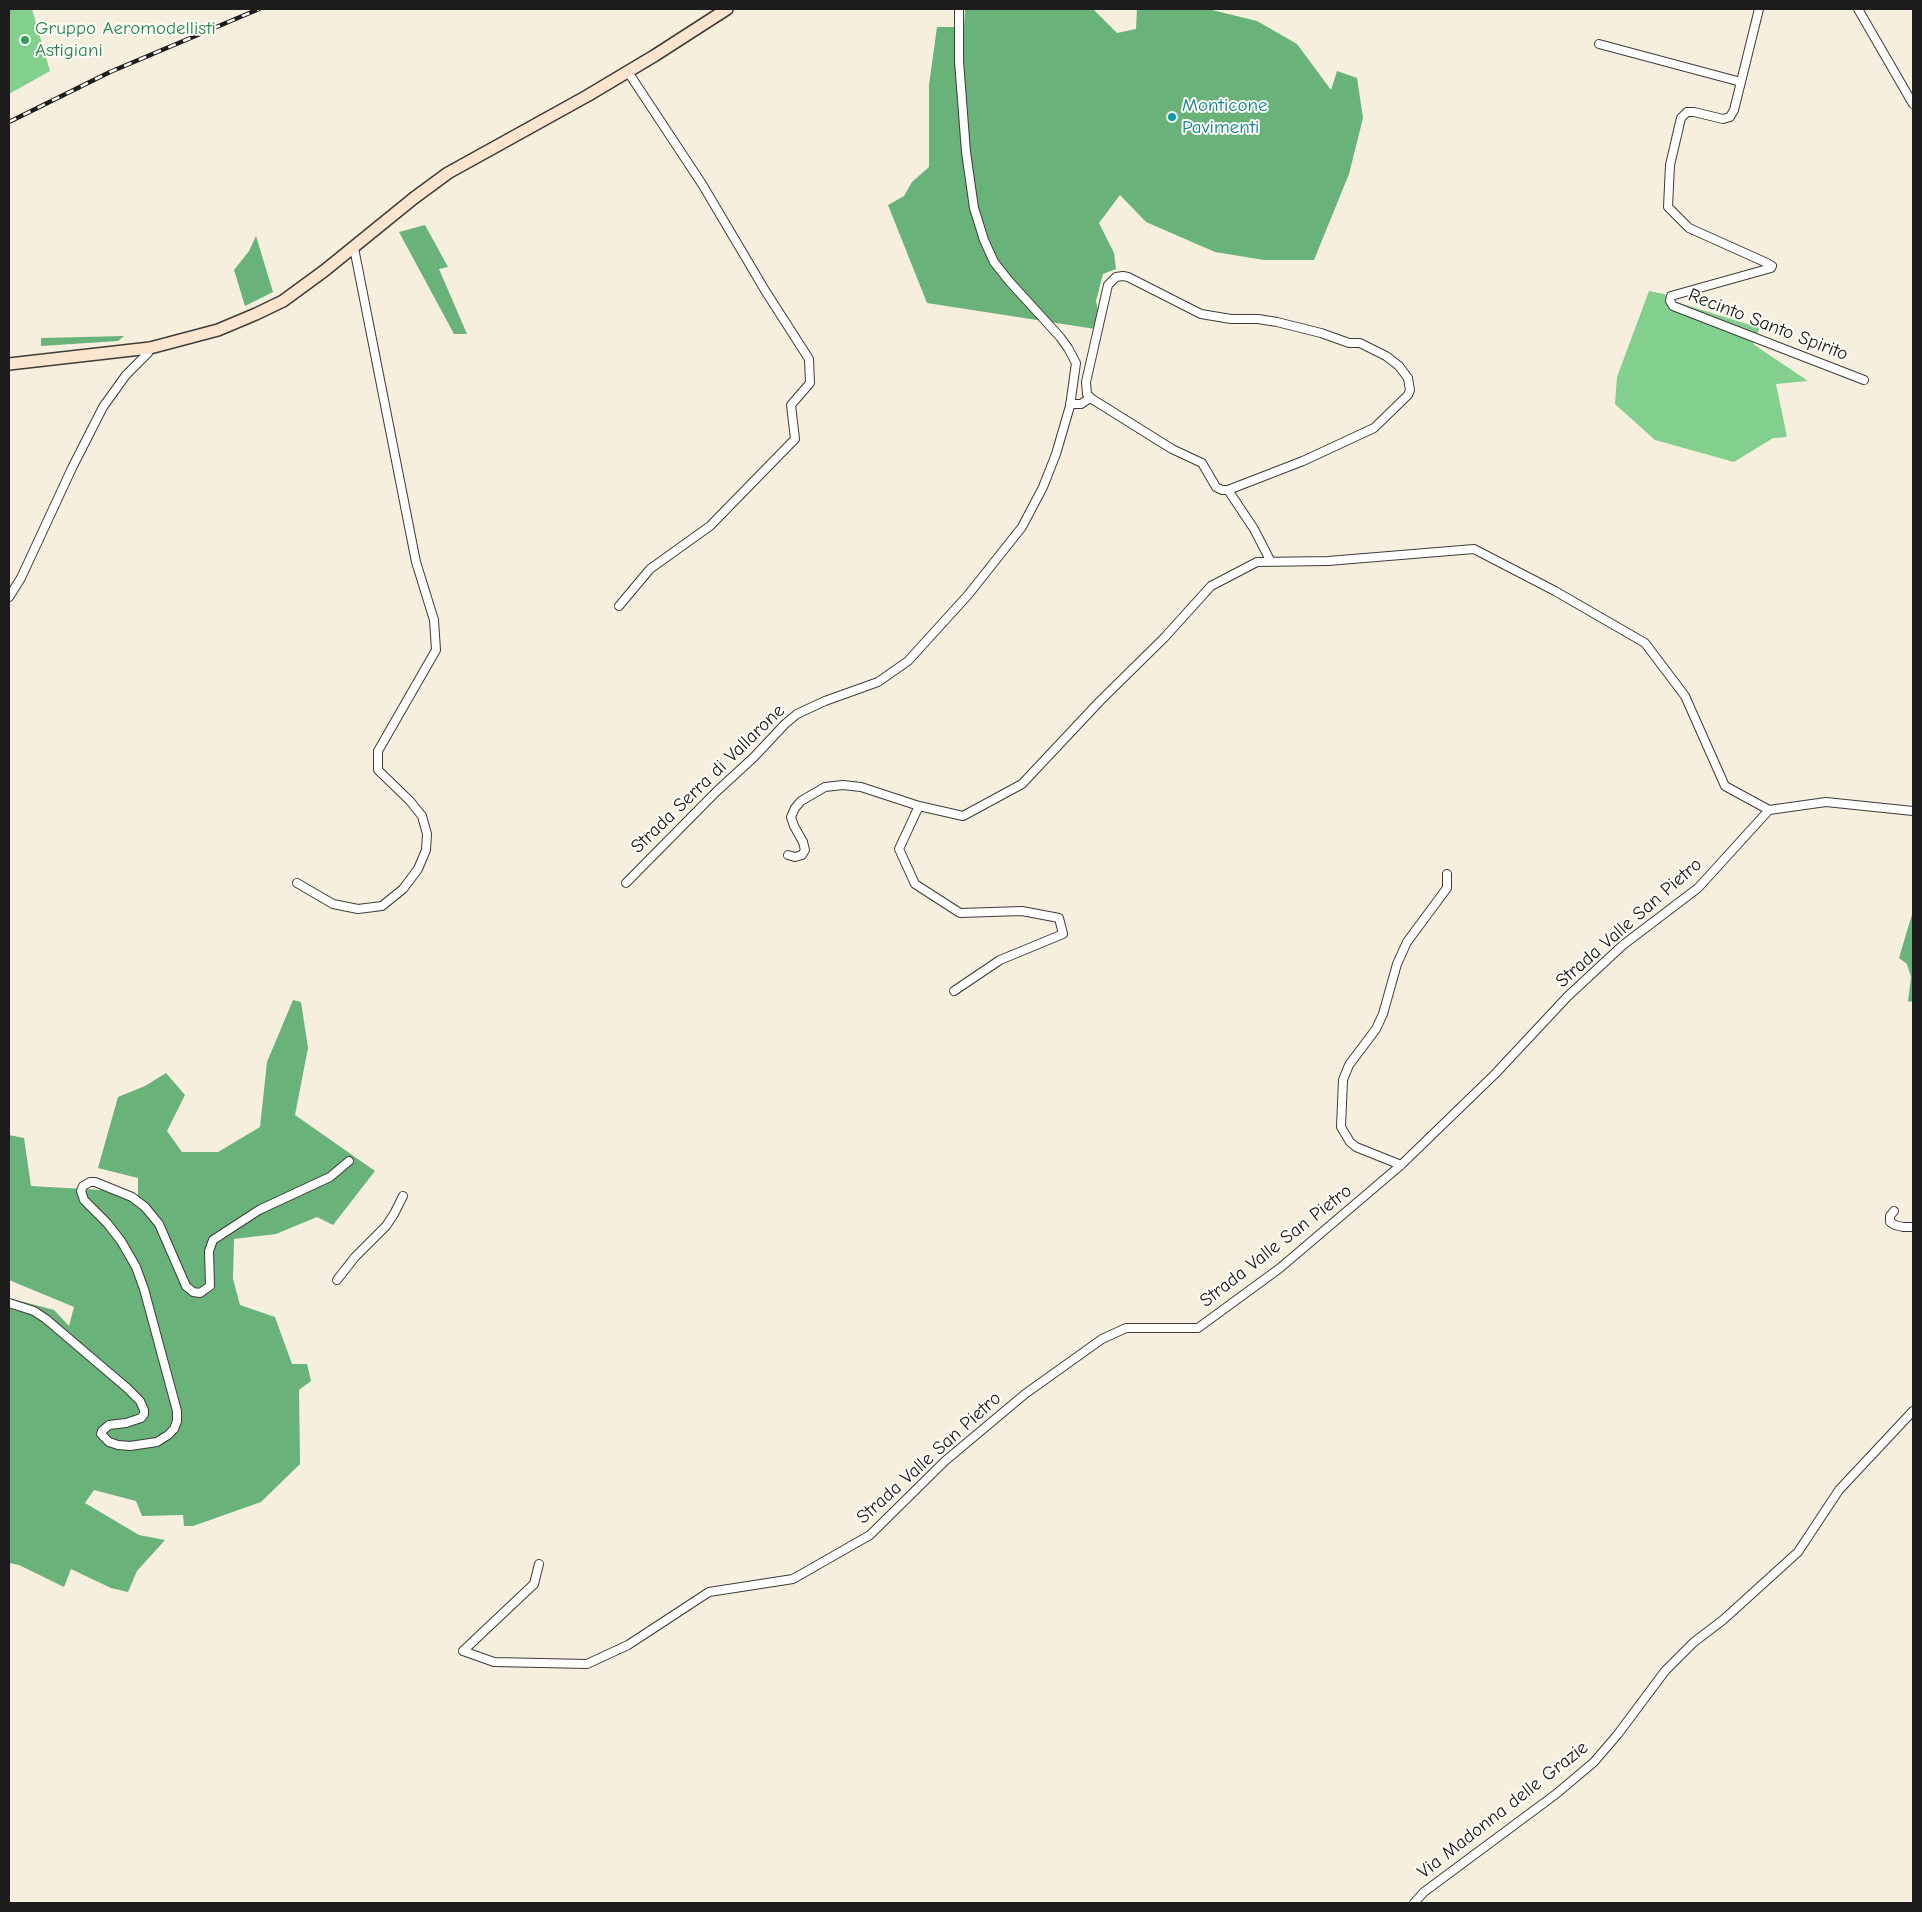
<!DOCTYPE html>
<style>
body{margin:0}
#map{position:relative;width:1922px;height:1912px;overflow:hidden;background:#f6efdd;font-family:"Comic Neue",sans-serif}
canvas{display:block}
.frame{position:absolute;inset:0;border:10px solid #1c1c1c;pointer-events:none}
</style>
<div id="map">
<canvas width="1922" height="1912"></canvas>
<div class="frame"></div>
</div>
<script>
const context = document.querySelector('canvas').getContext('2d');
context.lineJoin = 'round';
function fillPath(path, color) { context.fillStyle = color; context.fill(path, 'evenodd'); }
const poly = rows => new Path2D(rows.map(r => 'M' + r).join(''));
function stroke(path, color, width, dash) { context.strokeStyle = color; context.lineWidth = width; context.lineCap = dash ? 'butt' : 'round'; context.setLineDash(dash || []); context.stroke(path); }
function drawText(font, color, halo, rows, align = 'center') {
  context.font = font + ' "Comic Neue",sans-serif'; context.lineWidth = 4; context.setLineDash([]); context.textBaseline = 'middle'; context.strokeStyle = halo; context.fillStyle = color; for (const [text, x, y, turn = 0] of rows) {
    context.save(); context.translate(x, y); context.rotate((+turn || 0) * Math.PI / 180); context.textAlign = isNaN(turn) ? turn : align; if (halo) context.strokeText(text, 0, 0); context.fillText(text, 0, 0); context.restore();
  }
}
fillPath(poly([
 [9,9,32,9,50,71,9,94],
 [1649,291,1664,294,1673,301,1760,328,1753,344,1808,381,1776,384,1787,437,1773,438,1734,462,1655,440,1615,404,1617,377]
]), '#82cf8e');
fillPath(poly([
 [965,9,1093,9,1117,33,1136,29,1137,9,1208,9,1257,21,1297,44,1331,90,1337,71,1357,78,1363,118,1349,174,1314,260,1264,260,1215,252,1146,222,1120,195,1099,223,1114,253,1116,269,1103,274,1096,301,1099,315,1095,329,927,303,888,205,904,196,912,182,929,167,929,85,937,27,964,27],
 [425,225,448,267,439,269,467,334,454,334,399,232],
 [256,236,273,292,245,306,234,270,249,251],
 [124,336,118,341,41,346,41,338],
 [1913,911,1913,1001,1908,1002,1911,977,1907,964,1899,958],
 [293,1000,301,1002,308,1048,295,1115,375,1171,333,1225,317,1217,276,1234,234,1239,233,1279,240,1305,275,1317,292,1364,307,1364,311,1381,299,1390,300,1464,261,1502,193,1526,184,1526,183,1515,142,1516,136,1501,94,1490,85,1503,139,1535,165,1540,137,1571,128,1592,111,1588,71,1569,64,1587,19,1565,9,1563,9,1298,54,1310,69,1326,74,1307,9,1280,9,1135,24,1138,31,1186,102,1190,138,1195,138,1178,98,1168,118,1097,145,1086,166,1073,185,1095,167,1131,182,1152,218,1152,260,1127,267,1062]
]), '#69b279');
const street = poly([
 [1759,9,1734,110,1730,117,1723,119,1694,112,1687,112,1681,118,1670,165,1668,207,1689,228,1767,263,1772,266,1771,268,1671,296,1670,301,1673,306,1864,380],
 [1858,9,1913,104],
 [1599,44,1741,82],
 [1070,404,1081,404,1090,398],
 [1228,490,1222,490,1216,487,1202,463,1172,449,1092,399,1087,394,1086,382,1108,285,1116,277,1123,276,1128,277,1201,314,1231,319,1258,319,1277,322,1321,333,1349,343,1360,343,1386,356,1399,366,1408,378,1410,390,1408,395,1374,428,1303,461,1228,490,1254,529,1271,562],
 [9,597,21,578,72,468,103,407,126,375,148,353,150,348],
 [619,606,650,569,710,526,795,439,791,405,810,383,809,359,766,292,702,184,628,72],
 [919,806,899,849,915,884,960,913,1022,911,1059,918,1063,934,1000,960,954,991],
 [788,855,795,857,802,855,805,850,803,842,794,826,791,817,795,808,801,801,825,787,843,785,861,787,919,806,963,816,1022,784,1100,701,1164,638,1211,586,1257,562,1328,561,1474,549,1555,591,1645,643,1685,696,1725,786,1769,810],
 [297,883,333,904,358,909,382,906,403,889,418,869,426,850,427,834,422,816,410,801,378,770,378,751,436,650,434,620,416,562,354,248],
 [626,883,716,792,754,757,785,724,797,714,825,701,878,682,908,661,968,595,1022,527,1043,487,1056,454,1070,406,1076,363,1068,348,1060,337,1009,281,994,262,984,240,974,208,966,152,959,61,959,9],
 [1401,1165,1356,1147,1350,1142,1341,1127,1343,1080,1349,1065,1376,1029,1383,1014,1397,964,1407,942,1447,888,1447,874],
 [1894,1211,1890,1216,1890,1222,1895,1225,1903,1227,1913,1227],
 [337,1280,355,1257,386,1226,394,1214,403,1196],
 [9,1303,34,1311,46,1319,127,1388,140,1401,144,1410,144,1414,141,1418,126,1423,109,1425,102,1431,101,1434,109,1442,118,1445,130,1446,157,1442,168,1435,174,1429,177,1421,177,1411,144,1289,136,1267,121,1241,107,1223,84,1200,81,1191,83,1186,90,1182,95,1182,132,1197,145,1207,159,1224,186,1286,193,1292,200,1293,210,1286,209,1251,213,1240,259,1210,330,1177,349,1161],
 [539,1564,534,1584,463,1651,494,1662,587,1664,628,1645,709,1592,793,1579,870,1535,945,1461,1025,1394,1102,1339,1126,1328,1198,1328,1280,1268,1401,1165,1495,1074,1568,996,1623,945,1698,888,1769,810,1826,802,1913,811],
 [1414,1903,1424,1892,1556,1794,1594,1762,1618,1734,1665,1671,1694,1642,1723,1620,1798,1552,1839,1490,1913,1411]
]);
const secondary = poly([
 [9,364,150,348,218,330,256,314,283,301,324,271,414,198,448,173,587,96,654,56,727,9]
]);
stroke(street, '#3d3c39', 10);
stroke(secondary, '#3d3c39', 14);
stroke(street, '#fff', 8);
stroke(secondary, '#fce5cf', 11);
const rail = poly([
 [9,122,110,72,259,9]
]);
stroke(rail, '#1c1c1c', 4.5);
stroke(rail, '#fdfcf7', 2.5, [8]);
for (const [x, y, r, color] of [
 [25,40,5,"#2e9e5b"],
 [1172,117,5,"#0f9aa8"]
]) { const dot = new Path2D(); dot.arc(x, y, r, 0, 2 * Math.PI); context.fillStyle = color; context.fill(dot); stroke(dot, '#fdfcf7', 2); }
drawText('19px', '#27864d', '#fdfcf7', [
 ["Gruppo Aeromodellisti",35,29],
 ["Astigiani",35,51]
], 'left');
drawText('19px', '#0d838f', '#fdfcf7', [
 ["Monticone",1182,106],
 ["Pavimenti",1182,128]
], 'left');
drawText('19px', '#1c1c1c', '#fdfcf7', [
 ["Recinto Santo Spirito",1768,325,21],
 ["Strada Serra di Vallarone",708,779,-44],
 ["Strada Valle San Pietro",1629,923,-41],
 ["Strada Valle San Pietro",1276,1246,-38],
 ["Strada Valle San Pietro",929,1458,-42],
 ["Via Madonna delle Grazie",1503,1810,-38]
]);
</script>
